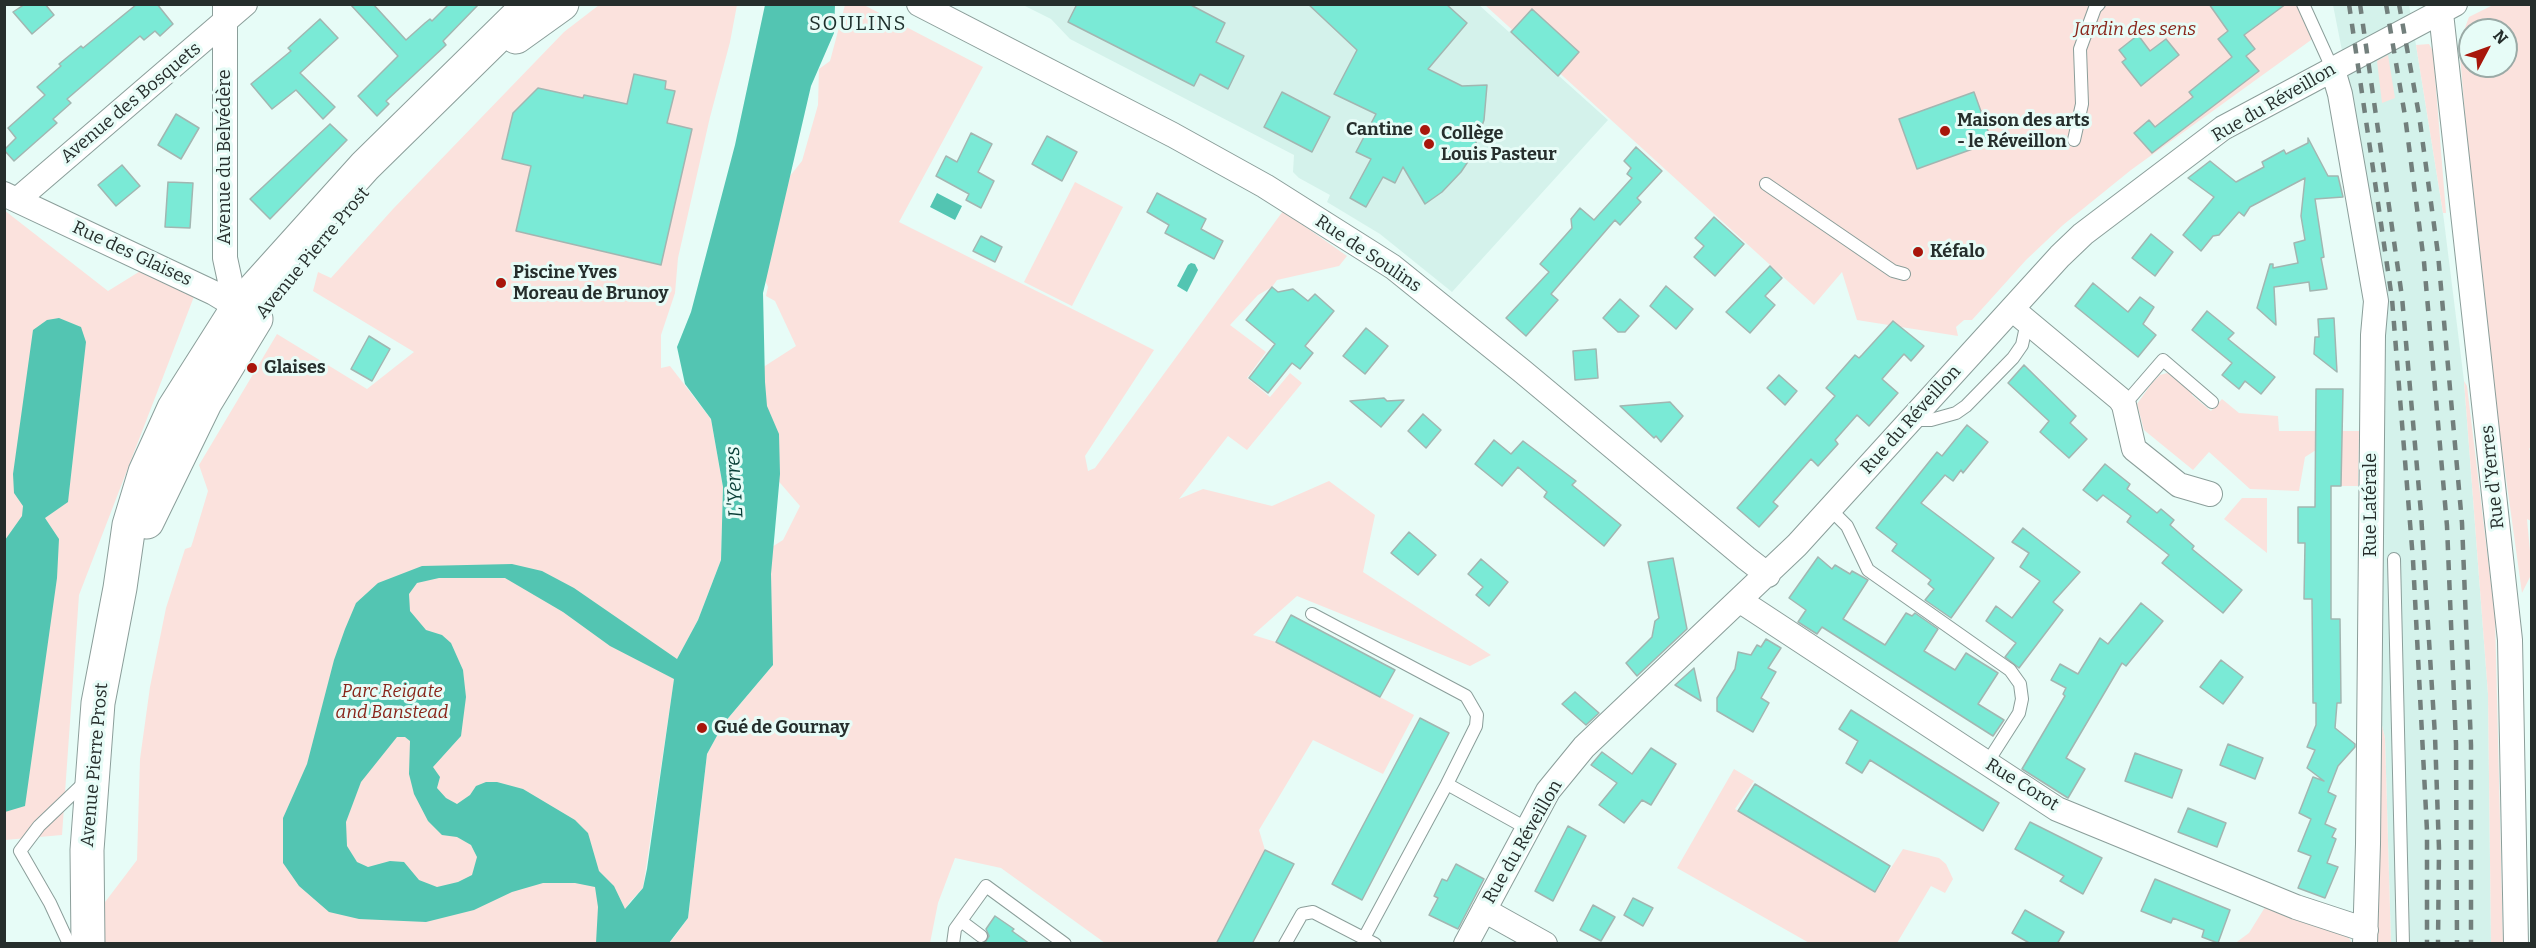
<!DOCTYPE html>
<meta charset="utf-8">
<style>
body{margin:0}
#map{position:relative;width:2536px;height:948px;overflow:hidden;background:#e7fcf7;font-family:Bitter,serif}
canvas{display:block}
.frame{position:absolute;inset:0;border:6px solid #262e2c;pointer-events:none}
.north{position:absolute;left:2458px;top:18px;width:60px;height:60px;box-sizing:border-box;background:#e7fcf7;border:2px solid #9aaaa6;border-radius:50%;rotate:49deg;font-size:16px;font-weight:700;line-height:24px;text-align:center;color:#262e2c}
.north::after{content:'';display:block;margin:auto;width:21px;height:27px;background:#a8160b;clip-path:polygon(50% 0,100% 100%,50% 72%,0 100%)}
</style>
<div id="map">
<canvas width="2536" height="948"></canvas>
<div class="frame"></div>
<div class="north">N</div>
</div>
<script>
const context = document.querySelector('canvas').getContext('2d');
context.lineJoin = 'round';
function fillPath(path, color) { context.fillStyle = color; context.fill(path, 'evenodd'); }
const poly = rows => new Path2D(rows.map(r => 'M' + r).join(''));
function stroke(path, color, width, dash) { context.strokeStyle = color; context.lineWidth = width; context.lineCap = dash ? 'butt' : 'round'; context.setLineDash(dash || []); context.stroke(path); }
function drawText(font, color, halo, rows, align = 'center') {
  context.font = font + ' Bitter,serif'; context.lineWidth = 6; context.setLineDash([]); context.textBaseline = 'middle'; context.strokeStyle = halo; context.fillStyle = color; for (const [text, x, y, turn = 0] of rows) {
    context.save(); context.translate(x, y); context.rotate((+turn || 0) * Math.PI / 180); context.textAlign = isNaN(turn) ? turn : align; if (halo) context.strokeText(text, 0, 0); context.fillText(text, 0, 0); context.restore();
  }
}
fillPath(poly([
 [1023,5,1479,5,1509,32,1533,8,1580,53,1559,76,1608,120,1452,292,1380,234,1327,202,1330,195,1299,178,1293,172,1294,155,1070,39,1051,19],
 [2333,5,2409,5,2416,45,2443,213,2464,381,2488,694,2491,943,2391,943,2385,738,2379,713,2362,152]
]), '#d4f2eb');
fillPath(poly([
 [2307,4,2318,35,2131,170,2063,225,2026,260,1972,320,1964,320,1956,327,1958,336,1857,320,1842,272,1814,305,1485,5],
 [599,5,737,5,730,42,710,117,678,258,675,293,661,335,661,368,670,366,711,419,723,487,721,560,698,620,677,660,643,888,629,903,611,943,100,943,99,910,137,860,140,759,150,687,166,608,185,549,191,547,193,541,208,491,199,465,277,334,367,389,414,352,313,291,318,272,331,278,393,209,564,32],
 [845,5,864,5,983,67,899,222,1154,350,1085,456,1088,471,1095,468,1283,211,1347,256,1339,266,1277,280,1272,287,1258,295,1230,325,1266,352,1247,378,1270,397,1290,373,1302,383,1247,450,1228,436,1179,499,1203,489,1272,506,1329,481,1375,515,1363,572,1491,655,1470,666,1297,596,1253,635,1276,642,1414,715,1383,774,1313,740,1259,830,1265,850,1216,943,1105,943,1001,868,955,858,938,903,930,943,669,944,688,918,707,754,724,723,773,665,756,557,783,540,800,506,762,462,754,373,796,346,775,301,766,296,768,287,752,250,761,212,802,161,818,105,819,69,830,61],
 [2493,5,2531,5,2532,446,2529,449,2532,452,2531,521,2527,519,2532,573,2522,593,2480,291,2459,44,2469,17],
 [2470,30,2506,30,2506,66,2470,66],
 [2429,44,2433,51,2446,213,2443,213,2416,45],
 [2388,55,2395,98,2382,103,2377,61],
 [1075,182,1123,207,1072,306,1024,282],
 [4,210,108,291,142,270,195,294,79,595,62,835,5,840],
 [2167,373,2194,391,2192,395,2211,411,2222,399,2239,413,2278,416,2279,431,2359,431,2358,486,2341,486,2341,451,2316,450,2305,457,2299,491,2250,489,2209,452,2193,470,2144,430,2137,404,2152,383,2160,375],
 [2464,381,2467,386,2495,617,2503,943,2491,943,2488,694],
 [2242,498,2267,498,2267,553,2224,519],
 [2379,713,2385,738,2391,943,2376,944],
 [1734,769,1754,781,1735,809,1875,893,1903,849,1939,858,1946,864,1953,879,1945,893,1931,886,1897,943,1811,944,1677,868],
 [2267,904,2347,935,2352,943,2234,944,2249,933]
]), '#fbe2dd');
fillPath(poly([
 [765,5,835,5,834,33,811,86,763,293,765,382,767,406,779,434,780,474,771,574,773,665,724,723,707,754,688,918,669,943,596,943,598,907,595,887,575,883,543,883,512,892,474,910,426,922,359,919,329,912,299,886,283,863,283,818,307,764,334,660,345,629,356,603,378,583,422,566,512,564,542,571,574,588,677,659,698,620,721,560,723,487,711,419,685,384,677,347,691,312,735,145],
 [439,578,505,578,563,612,610,646,674,679,647,869,643,888,625,909,614,886,599,871,588,833,575,820,523,789,497,782,486,782,476,786,470,795,457,804,446,798,437,788,440,777,433,767,461,736,466,697,463,670,451,643,442,635,426,630,410,611,409,594,417,583],
 [397,737,405,737,410,741,409,774,414,794,428,821,442,835,457,837,471,845,477,857,472,875,458,882,437,887,419,880,404,862,390,861,368,867,357,862,347,846,346,822,361,782],
 [937,193,962,206,955,220,930,207],
 [1191,263,1195,264,1198,270,1187,292,1177,286,1188,265],
 [59,318,81,327,86,342,68,502,45,518,59,539,57,578,25,806,5,812,5,540,22,516,23,506,14,493,13,474,33,330,47,320]
]), '#53c5b2');
const building = poly([
 [25,4,45,4,54,15,32,34,13,12,25,4],
 [137,4,157,4,173,24,160,36,155,31,144,40,140,36,67,99,71,103,53,119,57,123,14,161,4,150,16,138,8,128,45,95,37,87,61,66,59,64,81,46,83,48,137,4],
 [350,4,373,4,406,40,425,23,430,19,432,21,449,4,479,4,443,41,446,45,386,101,389,104,377,116,358,96,398,56,350,4],
 [1077,4,1189,4,1225,23,1216,42,1244,56,1228,89,1200,74,1194,86,1068,22,1077,4],
 [1308,4,1446,4,1467,23,1428,69,1462,86,1487,85,1484,120,1471,157,1461,172,1442,192,1425,204,1403,167,1395,183,1383,177,1366,207,1350,198,1371,159,1356,152,1376,114,1334,94,1357,50,1308,4],
 [2209,4,2286,4,2244,35,2255,49,2246,56,2259,71,2152,153,2134,133,2149,120,2155,127,2193,97,2189,92,2232,57,2218,39,2228,31,2209,4],
 [1532,9,1579,52,1558,76,1511,32,1532,9],
 [320,19,338,38,300,73,335,107,323,119,296,90,272,109,251,84,291,51,288,48,320,19],
 [2138,35,2150,51,2166,39,2179,55,2141,86,2122,62,2126,59,2119,50,2138,35],
 [634,74,666,81,665,89,675,91,667,123,692,129,661,265,516,231,531,166,502,159,513,113,538,88,583,98,584,95,627,104,634,74],
 [1282,92,1330,117,1312,152,1264,127,1282,92],
 [1974,92,1992,142,1917,169,1899,119,1974,92],
 [176,114,199,128,181,159,158,145,176,114],
 [330,124,347,140,270,219,250,199,330,124],
 [971,133,992,144,978,172,994,181,981,208,966,200,969,194,936,176,946,156,957,162,971,133],
 [1047,136,1077,152,1062,181,1032,164,1047,136],
 [2308,138,2328,176,2338,176,2343,197,2315,199,2324,257,2321,258,2327,289,2310,291,2309,282,2274,287,2276,325,2257,308,2270,264,2273,264,2273,268,2298,263,2294,243,2305,240,2301,216,2305,178,2250,207,2244,216,2239,212,2219,235,2213,236,2201,251,2183,235,2214,197,2188,178,2210,161,2236,182,2264,167,2262,162,2284,150,2286,154,2308,143,2308,138],
 [1636,147,1662,171,1637,198,1641,202,1620,225,1615,220,1551,294,1558,300,1526,336,1506,318,1549,272,1540,264,1572,228,1571,219,1580,208,1594,220,1632,178,1627,174,1631,168,1624,161,1636,147],
 [122,165,140,186,116,206,98,185,122,165],
 [168,182,193,183,190,228,165,227,168,182],
 [1157,193,1206,219,1201,229,1223,241,1214,259,1165,233,1169,225,1147,212,1157,193],
 [1714,217,1744,244,1715,276,1694,257,1704,246,1695,238,1714,217],
 [2151,234,2173,252,2155,276,2132,258,2151,234],
 [981,236,1002,247,995,262,973,251,981,236],
 [1770,266,1782,278,1765,296,1775,305,1750,333,1726,312,1770,266],
 [2093,283,2128,312,2140,297,2154,307,2143,324,2156,335,2138,357,2075,306,2093,283],
 [1666,286,1693,309,1676,329,1650,306,1666,286],
 [1272,287,1278,292,1293,289,1308,301,1315,294,1334,311,1305,346,1313,353,1300,369,1292,363,1268,393,1249,378,1275,344,1246,320,1272,287],
 [1620,299,1639,316,1625,332,1618,332,1603,318,1620,299],
 [2207,311,2234,333,2228,339,2275,377,2261,394,2245,381,2239,389,2222,375,2232,363,2192,330,2207,311],
 [2334,318,2337,372,2314,354,2315,337,2319,337,2318,319,2334,318],
 [1893,321,1924,346,1911,361,1904,354,1882,379,1898,393,1869,426,1857,415,1835,440,1838,444,1818,466,1811,459,1773,502,1778,506,1759,527,1737,508,1835,396,1826,388,1855,355,1859,358,1862,355,1893,321],
 [1366,328,1388,346,1365,374,1343,356,1366,328],
 [369,336,390,349,372,381,351,369,369,336],
 [1596,349,1598,378,1575,380,1573,351,1596,349],
 [2024,365,2076,416,2070,423,2087,439,2069,458,2040,432,2049,421,2008,383,2024,365],
 [1779,375,1797,391,1785,405,1767,388,1779,375],
 [2316,389,2343,389,2341,486,2331,486,2331,619,2340,619,2341,703,2337,703,2335,728,2355,744,2355,747,2338,766,2328,792,2336,796,2325,824,2336,829,2332,837,2336,839,2327,863,2338,867,2325,898,2298,888,2311,856,2298,851,2311,819,2299,813,2313,777,2324,781,2307,768,2315,750,2307,747,2316,725,2316,703,2313,703,2312,599,2304,599,2305,543,2298,543,2298,507,2315,507,2316,389],
 [1384,398,1387,401,1404,400,1381,427,1350,401,1384,398],
 [1670,402,1683,416,1661,442,1656,436,1654,438,1620,406,1670,402],
 [1423,414,1441,430,1426,448,1408,431,1423,414],
 [1967,425,1988,442,1963,473,1961,470,1953,481,1945,475,1921,503,1994,558,1951,618,1925,600,1934,589,1928,584,1931,580,1892,551,1897,544,1876,528,1937,452,1942,456,1967,425],
 [1494,440,1511,454,1523,441,1576,481,1572,485,1621,525,1604,546,1544,497,1547,492,1518,467,1502,486,1475,464,1494,440],
 [2105,464,2130,484,2127,489,2157,513,2161,509,2174,520,2170,525,2194,546,2192,549,2242,590,2223,613,2162,563,2169,555,2127,522,2131,516,2103,495,2097,501,2083,490,2105,464],
 [2023,528,2080,572,2053,602,2063,610,2019,668,2005,657,2016,643,1986,621,1996,606,2012,618,2040,581,2020,567,2029,553,2012,542,2023,528],
 [1409,532,1436,555,1418,575,1391,553,1409,532],
 [1818,557,1832,569,1835,565,1850,574,1852,571,1868,580,1843,619,1885,645,1906,613,1912,616,1915,613,1938,629,1924,651,1955,670,1966,653,1998,673,1978,704,2004,720,1993,736,1822,627,1817,634,1798,622,1806,610,1789,598,1818,557],
 [1673,558,1687,629,1637,676,1626,663,1652,637,1655,621,1659,618,1648,562,1673,558],
 [1481,559,1508,582,1489,606,1476,595,1483,587,1468,574,1481,559],
 [2141,603,2163,621,2126,666,2122,663,2066,758,2085,769,2068,798,2022,769,2065,696,2063,694,2066,688,2051,680,2060,664,2078,674,2100,638,2108,644,2141,603],
 [1291,615,1395,670,1380,697,1276,642,1291,615],
 [1766,639,1781,648,1768,668,1776,672,1761,698,1769,703,1753,732,1717,711,1717,698,1735,669,1738,652,1751,655,1757,645,1761,647,1766,639],
 [2221,660,2243,677,2223,704,2200,687,2221,660],
 [1694,668,1701,701,1675,685,1694,668],
 [1575,692,1599,713,1586,725,1562,704,1575,692],
 [1851,710,1999,803,1983,831,1870,760,1862,773,1846,763,1858,741,1839,729,1851,710],
 [1420,718,1449,733,1362,900,1332,884,1420,718],
 [2228,744,2263,758,2255,779,2220,765,2228,744],
 [1651,748,1676,764,1651,805,1642,800,1624,823,1599,805,1617,783,1591,765,1602,752,1632,774,1651,748],
 [2135,753,2182,770,2172,798,2125,781,2135,753],
 [1755,784,1890,866,1875,892,1738,811,1755,784],
 [2188,808,2226,823,2217,847,2178,832,2188,808],
 [2030,822,2102,858,2083,894,2060,881,2064,876,2015,849,2030,822],
 [1568,826,1586,836,1553,901,1535,891,1568,826],
 [1265,850,1294,864,1252,944,1216,944,1265,850],
 [1456,864,1484,879,1458,929,1429,915,1438,898,1434,896,1442,879,1447,881,1456,864],
 [2155,879,2230,910,2218,943,2202,937,2204,930,2173,918,2171,923,2141,911,2155,879],
 [1633,898,1653,908,1643,926,1624,915,1633,898],
 [1593,905,1615,917,1601,941,1580,930,1593,905],
 [2025,910,2064,932,2057,944,2031,944,2012,933,2025,910],
 [995,916,1014,929,1012,931,1030,944,984,944,989,936,986,929,995,916]
]);
fillPath(building, '#7aead6');
stroke(building, '#a2b6b1', 1.5);
const lane = poly([
 [2303,4,2333,70],
 [2074,140,2082,104,2080,49,2095,8,2099,4],
 [1766,184,1893,271,1904,274],
 [2124,405,2163,360,2212,402],
 [1913,420,1931,420,1956,413,1966,406,2013,358,2022,345,2027,322],
 [1830,509,1847,526,1868,570,2010,670,2020,684,2022,699,2019,713,1987,763],
 [2394,559,2403,944],
 [1312,614,1466,696,1477,715,1476,726,1447,784,1528,829],
 [961,921,981,936],
 [1364,938,1447,784],
 [69,944,50,903,20,851,39,826,85,782],
 [953,944,955,929,986,886,1065,944],
 [1285,944,1302,914,1313,912,1375,944]
]);
const street = poly([
 [225,4,225,258,233,295,238,307],
 [919,4,1173,135,1265,186,1393,267,1522,371,1746,558,1768,575],
 [2441,13,2510,640,2516,944],
 [2333,70,2340,94,2376,301,2373,335,2368,844,2365,944],
 [4,194,214,293,242,310],
 [17,200,245,4],
 [2012,309,2120,399,2124,405,2134,449,2179,485,2210,494],
 [1739,600,2057,809,2296,907,2366,930],
 [1484,910,1545,944],
 [1466,944,1548,791,1584,747,1797,545,2060,256,2083,234,2223,128,2455,4]
]);
const secondary = poly([
 [516,37,562,4],
 [147,522,205,403,256,319],
 [88,944,87,850,98,703,120,588,129,525,145,472,174,408,238,307,365,166,530,4]
]);
stroke(lane, '#8b9e9a', 14);
stroke(street, '#8b9e9a', 26);
stroke(secondary, '#8b9e9a', 35);
stroke(lane, '#fff', 12);
stroke(street, '#fff', 24);
stroke(secondary, '#fff', 33);
stroke(poly([
 [2349,4,2392,299,2413,560,2427,831,2427,944],
 [2360,4,2402,297,2421,513,2435,736,2439,849,2438,944],
 [2386,4,2405,116,2424,262,2447,526,2456,744,2457,944],
 [2399,4,2419,115,2438,254,2462,523,2471,745,2471,944]
]), '#727f7c', 4.5, [10, 10]);
for (const [x, y, r, color] of [
 [1425,130,6,"#a8160b"],
 [1945,131,6,"#a8160b"],
 [1429,144,6,"#a8160b"],
 [1918,252,6,"#a8160b"],
 [501,283,6,"#a8160b"],
 [252,368,6,"#a8160b"],
 [702,728,6,"#a8160b"]
]) { const dot = new Path2D(); dot.arc(x, y, r, 0, 2 * Math.PI); context.fillStyle = color; context.fill(dot); stroke(dot, '#e7fcf7', 2); }
drawText('italic 18px', '#89251a', '#e7fcf7', [
 ["Jardin des sens",2135,30],
 ["Parc Reigate",392,692],
 ["and Banstead",392,713]
]);
drawText('18px', '#262e2c', '#e7fcf7', [
 ["Avenue des Bosquets",131,103,-40],
 ["Rue du Réveillon",2274,103,-30],
 ["Avenue du Belvédère",225,157,-90],
 ["Avenue Pierre Prost",313,253,-50],
 ["Rue des Glaises",132,254,25],
 ["Rue de Soulins",1368,254,34],
 ["Rue du Réveillon",1911,420,-48],
 ["Rue d'Yerres",2493,477,-96],
 ["Rue Latérale",2371,505,-90],
 ["Avenue Pierre Prost",95,765,-85],
 ["Rue Corot",2022,785,32],
 ["Rue du Réveillon",1523,842,-60]
]);
drawText('bold 18px', '#262e2c', '#e7fcf7', [
 ["Maison des arts",1957,121],
 ["- le Réveillon",1957,142],
 ["Cantine",1413,130,"right"],
 ["Collège",1441,134],
 ["Louis Pasteur",1441,155],
 ["Kéfalo",1930,252],
 ["Piscine Yves",513,273],
 ["Moreau de Brunoy",513,294],
 ["Glaises",264,368],
 ["Gué de Gournay",714,728]
], 'left');
context.letterSpacing = '1.5px';
drawText('20px', '#1e2e2b', '#e7fcf7', [
 ["SOULINS",858,24]
]);
context.letterSpacing = '0px';
drawText('italic 20px', '#073d35', '#e7fcf7', [
 ["L'Yerres",735,482,-93]
]);
</script>
